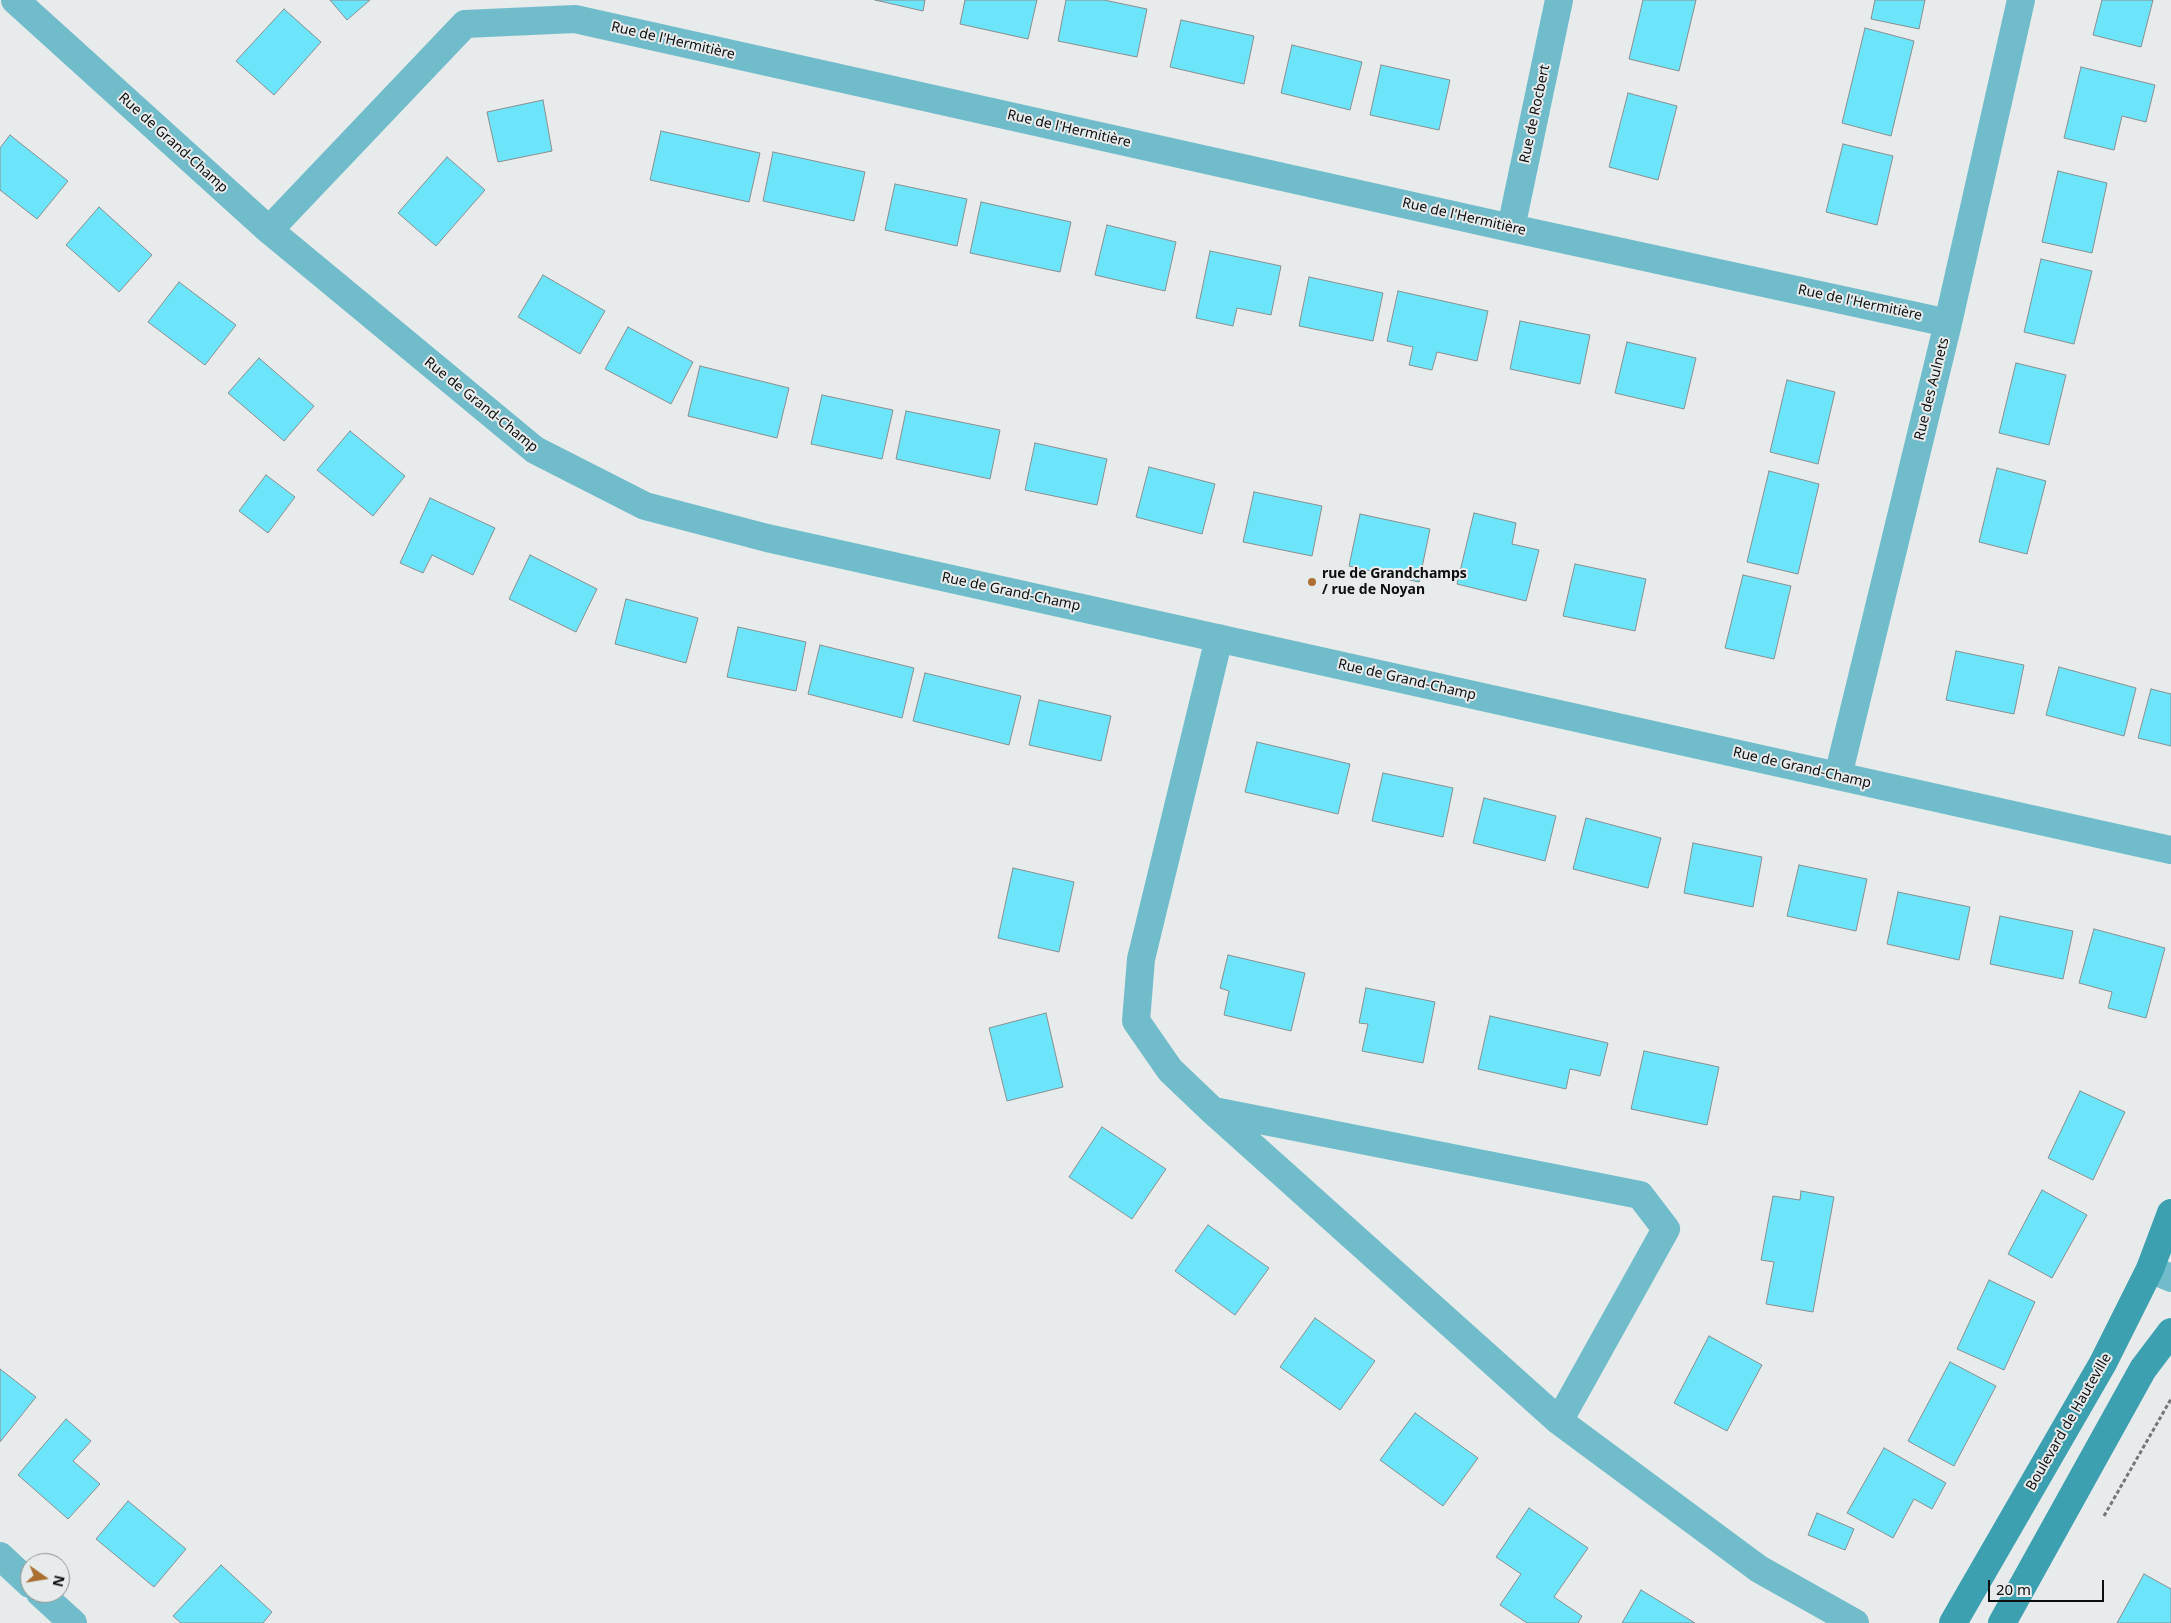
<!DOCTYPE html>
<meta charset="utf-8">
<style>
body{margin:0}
#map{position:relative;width:2171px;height:1623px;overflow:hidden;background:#e7ebeb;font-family:"Noto Sans",sans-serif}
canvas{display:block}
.north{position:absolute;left:20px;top:1553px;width:50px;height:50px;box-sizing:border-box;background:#e7ebeb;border:1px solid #909393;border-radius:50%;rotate:103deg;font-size:14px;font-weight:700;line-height:20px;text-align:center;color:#0d0e0f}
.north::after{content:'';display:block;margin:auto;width:18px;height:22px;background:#ab6f32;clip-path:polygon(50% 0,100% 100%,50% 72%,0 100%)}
.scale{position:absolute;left:1988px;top:1580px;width:116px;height:22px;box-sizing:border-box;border:2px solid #0d0e0f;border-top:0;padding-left:6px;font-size:15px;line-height:18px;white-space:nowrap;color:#0d0e0f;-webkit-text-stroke:4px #e7ebeb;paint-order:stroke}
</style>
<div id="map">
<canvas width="2171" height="1623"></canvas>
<div class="north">N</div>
<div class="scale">20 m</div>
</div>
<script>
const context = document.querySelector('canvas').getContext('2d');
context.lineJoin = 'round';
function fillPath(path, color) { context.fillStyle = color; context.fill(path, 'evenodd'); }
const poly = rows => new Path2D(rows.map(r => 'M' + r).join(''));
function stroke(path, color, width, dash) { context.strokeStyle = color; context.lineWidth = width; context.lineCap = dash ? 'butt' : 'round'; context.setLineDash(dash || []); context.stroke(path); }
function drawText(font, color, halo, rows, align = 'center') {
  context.font = font + ' "Noto Sans",sans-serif'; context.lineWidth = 4; context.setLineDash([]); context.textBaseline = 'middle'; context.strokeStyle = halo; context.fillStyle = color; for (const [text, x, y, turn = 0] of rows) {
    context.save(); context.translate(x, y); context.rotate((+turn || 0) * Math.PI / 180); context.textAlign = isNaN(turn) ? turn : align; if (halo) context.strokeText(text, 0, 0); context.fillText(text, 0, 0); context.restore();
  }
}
const building = poly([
 [330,0,370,0,347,20,330,0],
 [875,0,925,0,923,11,875,0],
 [965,0,1037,0,1028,39,960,24,965,0],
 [1066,0,1104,0,1147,9,1137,57,1058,41,1066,0],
 [1643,0,1696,0,1679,71,1629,59,1643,0],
 [1875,0,1925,0,1919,29,1871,19,1875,0],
 [2102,0,2153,0,2141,47,2093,35,2102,0],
 [284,9,321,42,274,95,236,61,284,9],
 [1181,20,1254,36,1244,84,1170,67,1181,20],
 [1865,28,1914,41,1891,136,1842,123,1865,28],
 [1292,45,1362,62,1350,110,1281,93,1292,45],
 [1381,65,1450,80,1439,130,1370,115,1381,65],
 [2081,67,2155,85,2146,122,2122,116,2114,150,2064,138,2081,67],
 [1628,93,1677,106,1658,180,1609,167,1628,93],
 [543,100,552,151,498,162,487,112,543,100],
 [661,131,760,153,749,202,650,180,661,131],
 [10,135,68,181,37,219,0,190,0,148,10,135],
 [1843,144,1893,156,1877,225,1826,212,1843,144],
 [773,152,865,172,854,221,763,201,773,152],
 [447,157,485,190,436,246,398,213,447,157],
 [2058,171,2107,183,2092,253,2042,242,2058,171],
 [895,184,967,199,957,246,885,230,895,184],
 [981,202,1071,222,1060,272,970,253,981,202],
 [99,207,152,255,119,292,66,245,99,207],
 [1107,225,1176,242,1165,291,1095,275,1107,225],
 [1210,251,1281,266,1271,315,1237,308,1233,326,1196,318,1210,251],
 [2041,259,2092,271,2074,344,2024,332,2041,259],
 [543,275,605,311,580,354,518,317,543,275],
 [1309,277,1383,293,1373,341,1299,326,1309,277],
 [179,282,236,325,205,365,148,322,179,282],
 [1398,291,1488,311,1477,361,1437,352,1432,370,1409,365,1413,347,1387,341,1398,291],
 [1520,321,1590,335,1580,384,1510,369,1520,321],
 [628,327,693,362,671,404,605,369,628,327],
 [1627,342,1696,358,1684,409,1615,393,1627,342],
 [259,358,314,406,284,441,228,393,259,358],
 [2016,363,2066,375,2049,445,1999,433,2016,363],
 [700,366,789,388,777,438,688,416,700,366],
 [1787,380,1835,392,1818,464,1770,452,1787,380],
 [822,395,893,410,882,459,811,444,822,395],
 [906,411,1000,430,990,479,896,459,906,411],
 [350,431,405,476,373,516,317,470,350,431],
 [1035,443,1107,459,1097,505,1025,490,1035,443],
 [1149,467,1215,484,1202,534,1136,517,1149,467],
 [1997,468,2046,481,2027,554,1979,542,1997,468],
 [1769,471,1819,484,1798,574,1747,562,1769,471],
 [266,475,295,497,268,533,239,511,266,475],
 [1254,492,1322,506,1312,556,1243,542,1254,492],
 [430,498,495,528,473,575,432,555,423,573,400,563,430,498],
 [1474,513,1516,523,1512,544,1539,550,1526,601,1457,584,1474,513],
 [1360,514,1430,529,1419,582,1349,566,1360,514],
 [530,555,597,589,576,632,509,599,530,555],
 [1575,564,1646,579,1635,631,1563,616,1575,564],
 [1743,575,1791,586,1774,659,1725,648,1743,575],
 [626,599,698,618,686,663,615,644,626,599],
 [738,627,806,642,796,691,727,677,738,627],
 [820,645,914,668,902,718,808,694,820,645],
 [1956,651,2024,665,2014,714,1946,700,1956,651],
 [2059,667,2136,688,2124,736,2046,715,2059,667],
 [925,673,1021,696,1009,745,913,721,925,673],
 [2151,689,2171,694,2171,746,2138,738,2151,689],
 [1039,700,1111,716,1101,761,1029,745,1039,700],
 [1257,742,1350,764,1338,814,1245,792,1257,742],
 [1383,773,1453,788,1443,837,1372,821,1383,773],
 [1484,798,1556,816,1545,861,1473,843,1484,798],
 [1586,818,1661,838,1648,888,1573,869,1586,818],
 [1693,843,1762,857,1753,907,1684,893,1693,843],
 [1799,865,1867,879,1856,931,1787,916,1799,865],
 [1013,868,1074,882,1059,952,998,938,1013,868],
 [1898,892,1970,907,1959,960,1887,944,1898,892],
 [2000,916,2073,931,2063,979,1990,964,2000,916],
 [2094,929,2165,948,2146,1018,2108,1008,2112,992,2079,983,2094,929],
 [1228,955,1305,973,1291,1031,1224,1015,1229,991,1220,988,1228,955],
 [1366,988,1435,1002,1423,1063,1362,1051,1368,1024,1359,1023,1366,988],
 [1046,1013,1063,1087,1007,1101,989,1028,1046,1013],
 [1490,1016,1608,1043,1600,1076,1570,1069,1566,1089,1478,1069,1490,1016],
 [1644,1051,1719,1067,1707,1125,1631,1109,1644,1051],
 [2080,1091,2125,1112,2093,1180,2048,1158,2080,1091],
 [1102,1127,1166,1169,1132,1219,1069,1177,1102,1127],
 [2042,1190,2087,1215,2052,1278,2008,1254,2042,1190],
 [1801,1191,1834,1197,1813,1312,1766,1304,1774,1262,1761,1260,1773,1196,1800,1200,1801,1191],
 [1208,1225,1269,1268,1235,1315,1175,1271,1208,1225],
 [1989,1280,2035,1302,2004,1370,1957,1349,1989,1280],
 [1315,1318,1375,1361,1340,1410,1280,1367,1315,1318],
 [1709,1336,1762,1365,1727,1431,1674,1403,1709,1336],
 [1950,1362,1996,1386,1954,1466,1908,1441,1950,1362],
 [0,1369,36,1397,0,1442,0,1369],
 [1415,1413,1478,1458,1443,1506,1380,1460,1415,1413],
 [66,1419,91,1441,73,1461,100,1484,68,1519,18,1475,66,1419],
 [1884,1448,1946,1483,1932,1509,1914,1499,1893,1538,1847,1513,1884,1448],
 [128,1501,186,1549,154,1587,96,1539,128,1501],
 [1529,1508,1588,1548,1554,1597,1582,1616,1578,1623,1527,1623,1500,1605,1521,1574,1496,1557,1529,1508],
 [1817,1513,1854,1529,1845,1550,1808,1535,1817,1513],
 [221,1565,272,1612,263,1623,181,1623,173,1616,221,1565],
 [2144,1574,2171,1589,2171,1623,2117,1623,2144,1574],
 [1641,1590,1695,1623,1622,1623,1641,1590]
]);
fillPath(building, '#6ce5fa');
stroke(building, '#8a8e8f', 1);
stroke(poly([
 [2104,1516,2171,1399]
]), '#747677', 3, [4, 2.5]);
stroke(poly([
 [15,0,269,230,535,450,645,506,767,538,2171,850],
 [1511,228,1559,0],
 [269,230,465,24,575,19,1511,228,1948,323],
 [1219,638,1141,959,1136,1021,1170,1070,1213,1111,1559,1421,1759,1569,1855,1623],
 [1838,776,1948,323,2021,0],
 [1214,1111,1640,1195,1666,1229,1559,1421],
 [2150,1269,2171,1278],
 [0,1556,30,1584],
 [40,1593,73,1623]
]), '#71bcca', 28);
stroke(poly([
 [1953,1623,2103,1363,2150,1269,2171,1213],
 [2002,1623,2143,1369,2171,1332]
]), '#3da0b1', 28);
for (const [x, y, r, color] of [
 [1312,582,5,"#ab6f32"]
]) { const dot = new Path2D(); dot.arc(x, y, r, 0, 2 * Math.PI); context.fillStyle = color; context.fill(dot); stroke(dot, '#e7ebeb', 2); }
drawText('14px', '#0d0e0f', '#e7ebeb', [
 ["Rue de l'Hermitière",673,41,13],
 ["Rue de Rocbert",1535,114,-78],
 ["Rue de l'Hermitière",1069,129,13],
 ["Rue de Grand-Champ",173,143,42],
 ["Rue de l'Hermitière",1464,217,13],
 ["Rue de l'Hermitière",1860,303,12],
 ["Rue des Aulnets",1932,389,-76],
 ["Rue de Grand-Champ",481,405,39],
 ["Rue de Grand-Champ",1011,592,12],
 ["Rue de Grand-Champ",1407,680,13],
 ["Rue de Grand-Champ",1802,768,13],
 ["Boulevard de Hauteville",2069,1422,-60]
]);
drawText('bold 14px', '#0d0e0f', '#e7ebeb', [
 ["rue de Grandchamps",1322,574],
 ["/ rue de Noyan",1322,590]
], 'left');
</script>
